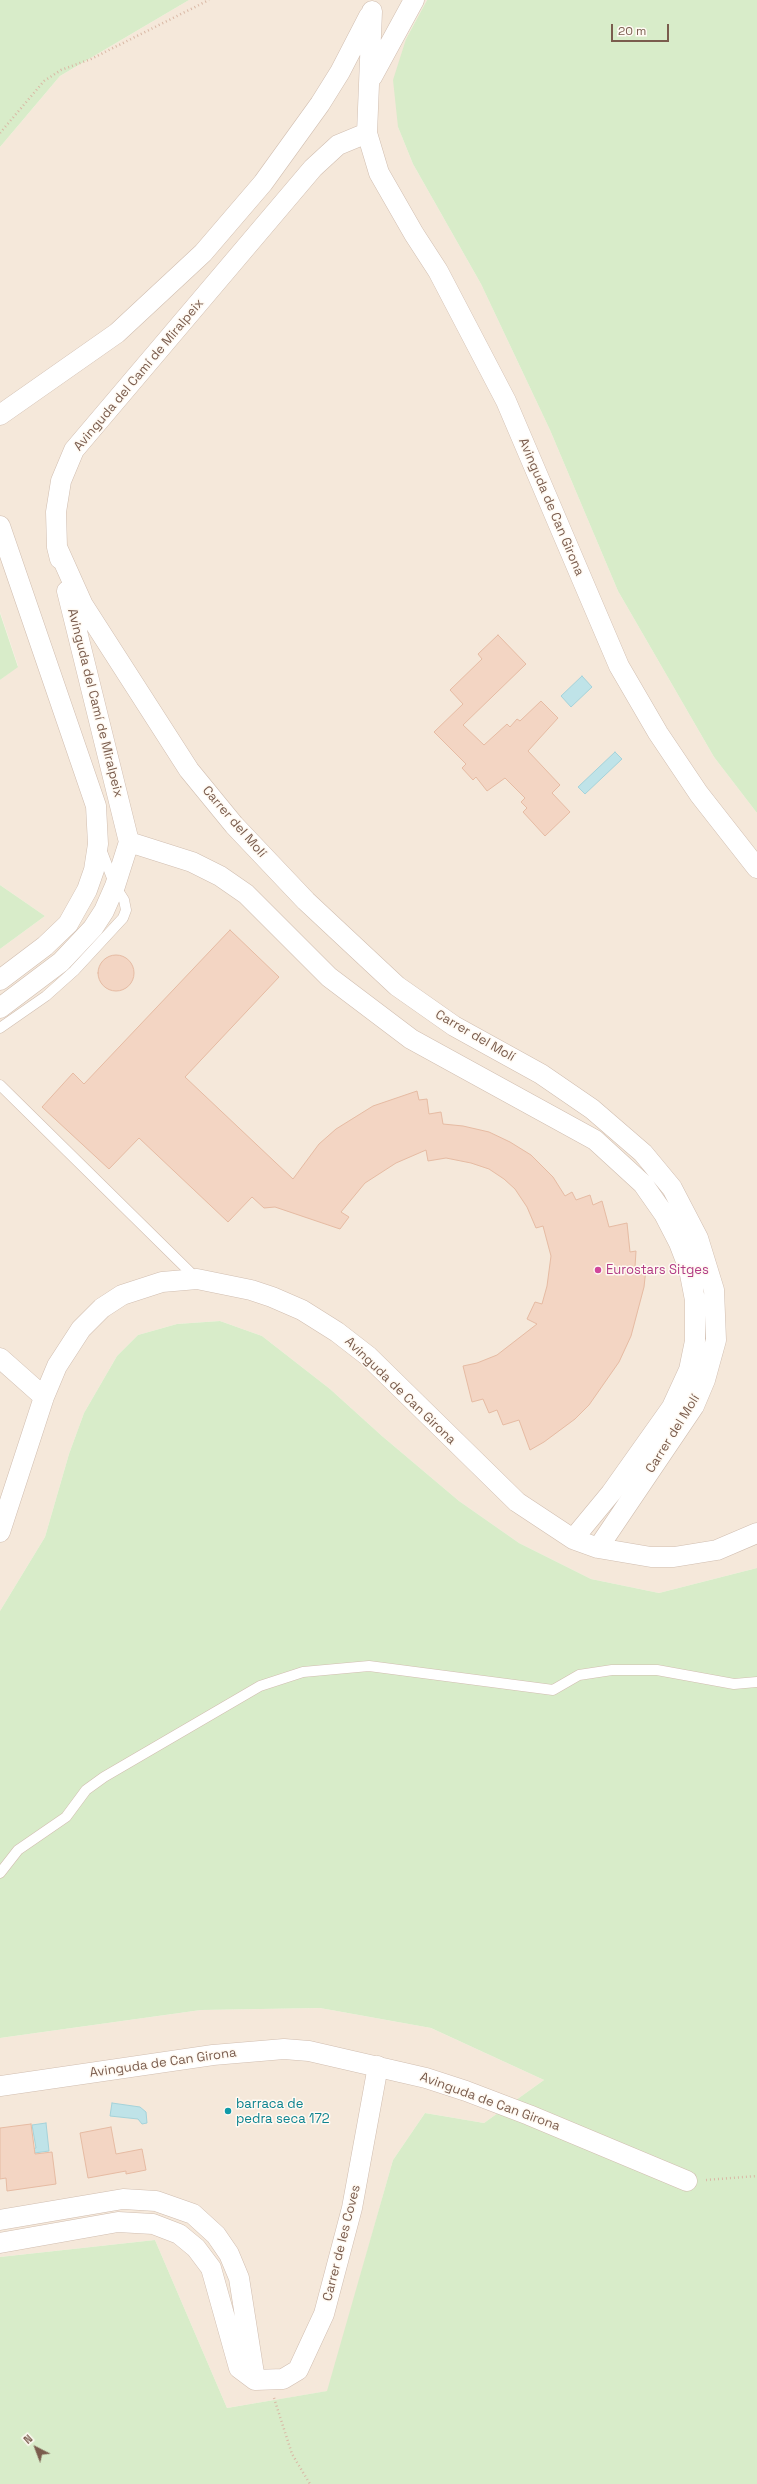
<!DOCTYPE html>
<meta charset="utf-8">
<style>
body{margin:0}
#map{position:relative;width:757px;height:2484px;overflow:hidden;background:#fdf6ec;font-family:"Space Grotesk",sans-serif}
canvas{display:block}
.north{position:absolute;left:16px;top:2428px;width:40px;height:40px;-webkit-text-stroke:3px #fffaf3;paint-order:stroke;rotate:318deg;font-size:11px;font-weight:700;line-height:16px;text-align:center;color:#7a5c4d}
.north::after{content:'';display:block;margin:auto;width:14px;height:18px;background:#7a5c4d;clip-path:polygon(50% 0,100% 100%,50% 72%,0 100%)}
.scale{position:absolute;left:611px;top:24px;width:58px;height:18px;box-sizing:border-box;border:2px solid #7a5c4d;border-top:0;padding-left:5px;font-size:12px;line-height:14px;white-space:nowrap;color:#7a5c4d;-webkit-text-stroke:3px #fffaf3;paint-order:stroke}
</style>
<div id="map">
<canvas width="757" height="2484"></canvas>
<div class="north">N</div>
<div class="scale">20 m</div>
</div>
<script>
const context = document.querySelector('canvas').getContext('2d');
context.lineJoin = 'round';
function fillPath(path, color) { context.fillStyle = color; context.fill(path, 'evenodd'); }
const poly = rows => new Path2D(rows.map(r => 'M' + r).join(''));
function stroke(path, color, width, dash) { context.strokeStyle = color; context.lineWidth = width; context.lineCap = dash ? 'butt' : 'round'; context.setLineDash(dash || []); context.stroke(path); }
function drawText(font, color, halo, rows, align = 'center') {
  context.font = font + ' "Space Grotesk",sans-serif'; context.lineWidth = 3; context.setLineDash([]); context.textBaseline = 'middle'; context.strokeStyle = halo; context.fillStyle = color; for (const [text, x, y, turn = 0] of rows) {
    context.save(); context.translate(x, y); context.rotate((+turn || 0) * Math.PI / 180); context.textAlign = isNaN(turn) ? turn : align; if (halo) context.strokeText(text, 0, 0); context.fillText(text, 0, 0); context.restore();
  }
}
fillPath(poly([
 [189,0,427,0,406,39,398,127,413,164,481,284,550,430,618,591,714,757,757,813,757,1568,659,1593,591,1579,519,1543,459,1501,382,1436,330,1389,262,1336,220,1321,177,1324,138,1335,117,1356,84,1413,69,1454,45,1537,0,1611,0,949,45,916,0,885,0,680,18,666,0,612,0,147,60,76],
 [320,2008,431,2028,544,2080,484,2123,425,2113,393,2160,328,2391,227,2408,155,2240,0,2257,0,2038,201,2010]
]), '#f5e8da');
fillPath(poly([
 [0,0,189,0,60,76,0,147],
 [427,0,757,0,757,813,714,757,618,591,550,430,481,284,413,164,398,127,393,80,406,39],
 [0,613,18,667,0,680],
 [0,885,45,916,0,949],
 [220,1321,262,1336,330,1389,382,1436,459,1501,519,1543,591,1579,659,1593,757,1568,757,2484,0,2484,0,2257,155,2240,227,2408,327,2391,393,2160,425,2113,484,2123,544,2080,431,2028,320,2008,201,2010,0,2038,0,1611,45,1537,69,1454,84,1413,117,1356,138,1335,177,1324]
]), '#d8ecc9');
const water = poly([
 [582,676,592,687,571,707,561,696,582,676],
 [615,752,622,759,585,794,578,787,615,752],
 [112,2103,140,2107,146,2112,147,2123,142,2124,138,2119,110,2116,112,2103],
 [46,2123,49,2151,27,2154,27,2150,36,2148,32,2125,46,2123]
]);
fillPath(water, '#bfe3e8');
stroke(water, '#a5d3da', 1);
const building = poly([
 [498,635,526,664,463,725,484,745,507,724,510,727,517,719,520,721,541,701,558,718,528,751,560,785,552,793,570,812,545,836,523,812,527,808,521,802,525,798,505,778,487,791,476,777,473,780,462,768,466,764,434,732,463,704,450,690,482,659,478,654,498,635],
 [230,930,279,977,185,1077,293,1179,319,1144,336,1129,373,1106,417,1091,419,1100,427,1099,429,1114,441,1112,443,1124,463,1126,489,1132,510,1142,531,1155,553,1177,565,1196,572,1192,576,1200,590,1195,593,1205,602,1201,609,1227,627,1223,630,1252,636,1251,635,1267,646,1269,644,1287,631,1336,619,1362,589,1405,575,1419,544,1442,530,1450,519,1420,503,1425,497,1410,489,1413,483,1399,472,1402,463,1366,477,1363,497,1355,537,1324,527,1319,535,1302,542,1304,547,1286,551,1256,543,1226,536,1228,527,1207,515,1189,504,1179,489,1169,471,1163,446,1158,428,1161,426,1150,396,1163,365,1183,341,1212,349,1217,340,1229,275,1207,264,1208,252,1197,228,1222,139,1138,109,1169,42,1107,73,1073,84,1084,230,930],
 '98 973a18 18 0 1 1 36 0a18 18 0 1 1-36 0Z',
 [31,2124,35,2154,52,2152,56,2184,7,2191,6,2178,0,2179,0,2128,31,2124],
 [111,2127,116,2154,142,2149,146,2170,126,2174,126,2171,88,2178,80,2133,111,2127]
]);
fillPath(building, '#f3d5c3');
stroke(building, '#e6bba3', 1);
const lane = poly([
 [0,1028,46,996,74,971,123,918,126,910,124,900,115,886,101,849],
 [0,1085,197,1279],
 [0,1873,18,1850,66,1817,86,1790,104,1777,260,1686,303,1672,369,1666,553,1690,579,1675,612,1670,657,1670,734,1684,757,1682]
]);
const street = poly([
 [372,11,367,133,379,173,414,234,438,271,506,401,619,666,658,733,699,794,757,868],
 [372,77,414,0],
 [0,415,117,333,203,253,263,183,320,104,340,72,369,16],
 [0,526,96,806,98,844,94,870,87,890,68,924,45,946,0,980],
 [57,547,83,605,189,770,234,825,306,901,397,986,454,1026,541,1074,592,1109,643,1153,672,1188,698,1238,714,1290,716,1340,705,1380,694,1406,598,1548],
 [60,559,57,547,56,512,61,481,74,450,313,168,338,145,367,133],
 [129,842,192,862,220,876,246,894,329,977,411,1039,595,1140,643,1184,664,1214,679,1243,689,1269,695,1300,695,1341,689,1370,672,1407,611,1493,573,1539],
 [0,1008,61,962,93,928,104,911,115,886,129,842,67,591],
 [0,1358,44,1397],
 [0,1532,44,1397,57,1366,81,1329,102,1308,122,1295,162,1282,197,1279,251,1290,272,1297,302,1310,337,1332,368,1356,517,1502,573,1539,598,1548,651,1557,674,1557,717,1550,757,1533],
 [0,2086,213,2055,284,2049,309,2051,426,2078,466,2091,529,2115,687,2181],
 [0,2220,123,2199,156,2201,193,2214,216,2235,229,2254,239,2278,255,2380],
 [0,2243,118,2222,153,2224,179,2234,196,2248,211,2268,239,2368,255,2380],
 [255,2380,283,2379,298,2370,324,2314,352,2208,378,2066]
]);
stroke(lane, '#d1beb0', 11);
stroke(street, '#d1beb0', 21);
stroke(poly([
 [0,133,44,81,61,70,91,59,209,0],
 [706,2180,757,2176],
 [274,2398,292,2454,310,2484]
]), '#d9b8a5', 2.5, [1, 3]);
stroke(lane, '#fff', 10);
stroke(street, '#fff', 20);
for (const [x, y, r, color] of [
 [598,1270,4,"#d1479c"],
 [228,2111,4,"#0f9aa8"]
]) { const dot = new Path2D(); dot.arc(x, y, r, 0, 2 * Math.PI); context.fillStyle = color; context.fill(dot); stroke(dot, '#fffaf3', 1.5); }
drawText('13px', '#7a5c4d', '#fffaf3', [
 ["Avinguda del Camí de Miralpeix",139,375,-50],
 ["Avinguda de Can Girona",551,507,67],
 ["Avinguda del Camí de Miralpeix",95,703,76],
 ["Carrer del Molí",234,822,49],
 ["Carrer del Molí",475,1036,30],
 ["Avinguda de Can Girona",400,1391,44],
 ["Carrer del Molí",673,1434,-58],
 ["Avinguda de Can Girona",163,2063,-8],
 ["Avinguda de Can Girona",490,2102,20],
 ["Carrer de les Coves",342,2243,-76]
]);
drawText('13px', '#b23c85', '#fffaf3', [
 ["Eurostars Sitges",606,1270]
], 'left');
drawText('13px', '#0d838f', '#fffaf3', [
 ["barraca de",236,2104],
 ["pedra seca 172",236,2119]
], 'left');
</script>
